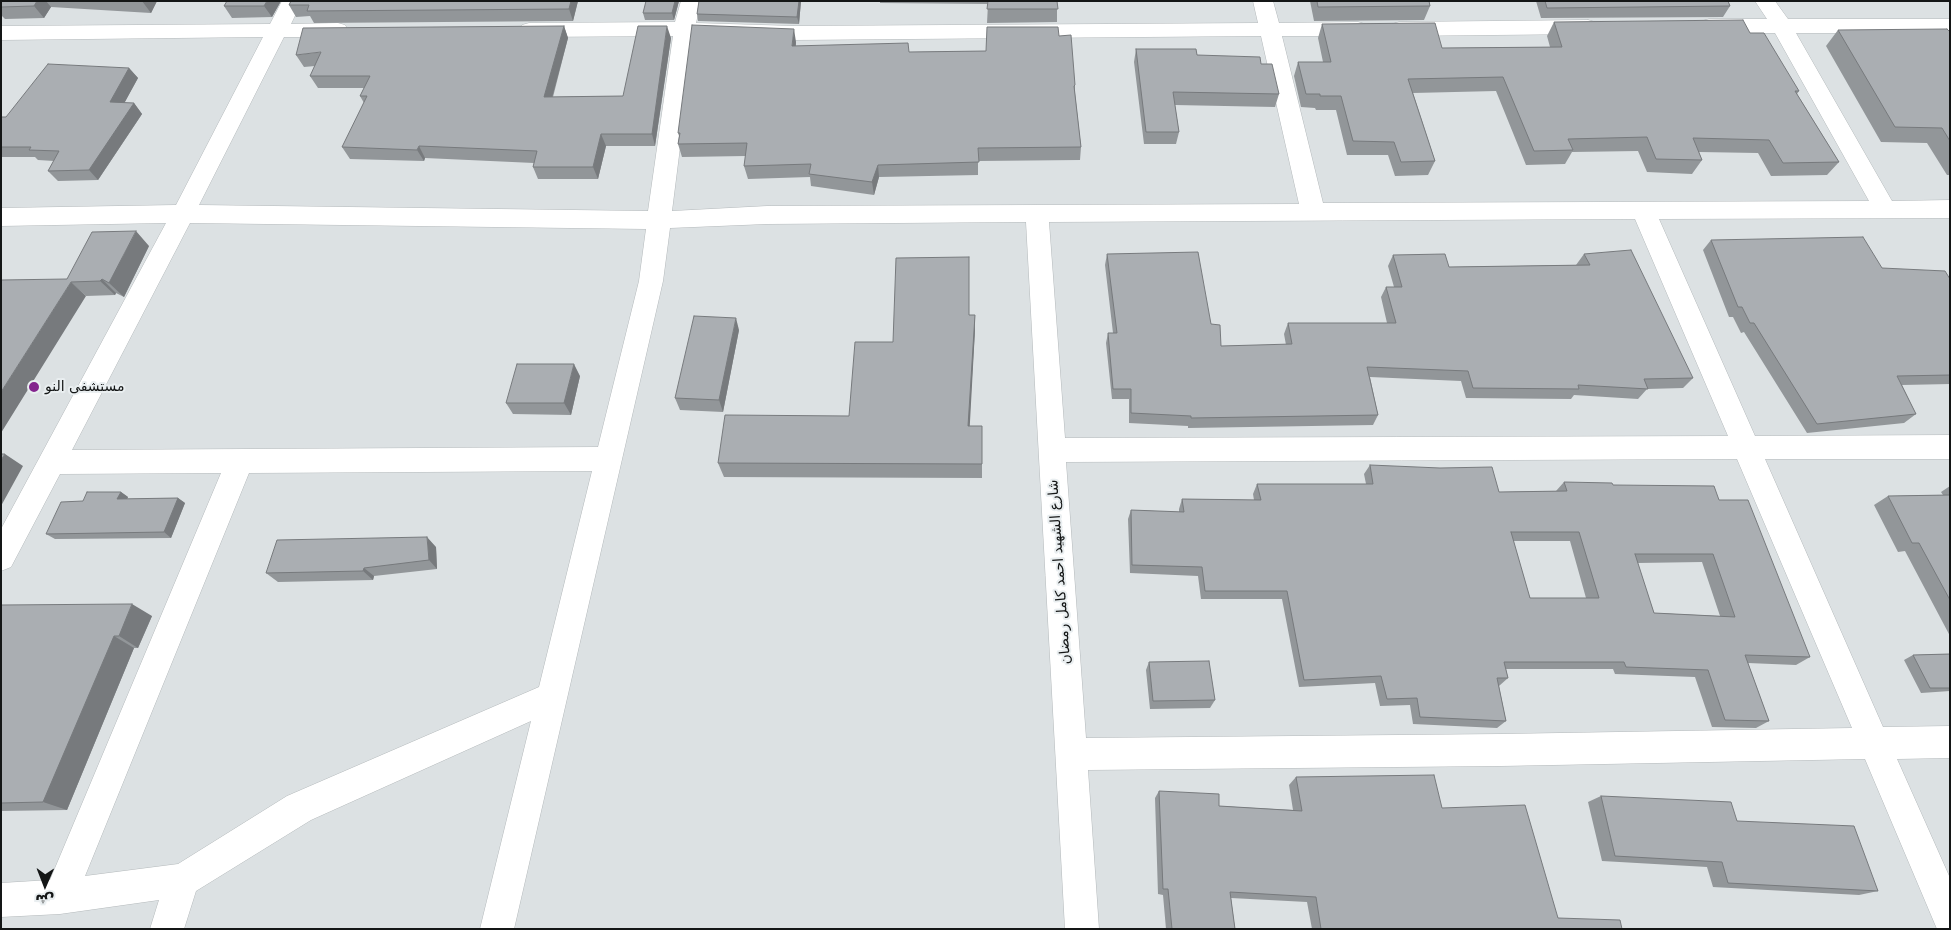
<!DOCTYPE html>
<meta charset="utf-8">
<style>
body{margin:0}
#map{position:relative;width:1951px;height:930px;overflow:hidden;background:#dce1e3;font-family:"DejaVu Sans",Cairo,sans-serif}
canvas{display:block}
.frame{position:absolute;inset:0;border:2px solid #141616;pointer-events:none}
.north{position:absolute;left:20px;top:860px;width:50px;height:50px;-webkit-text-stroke:4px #e9eef0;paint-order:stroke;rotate:181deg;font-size:14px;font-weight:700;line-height:20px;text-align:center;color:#141616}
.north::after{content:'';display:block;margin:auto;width:18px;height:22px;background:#141616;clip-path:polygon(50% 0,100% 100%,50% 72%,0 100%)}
</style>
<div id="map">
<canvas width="1951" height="930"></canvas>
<div class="frame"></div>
<div class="north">ش</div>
</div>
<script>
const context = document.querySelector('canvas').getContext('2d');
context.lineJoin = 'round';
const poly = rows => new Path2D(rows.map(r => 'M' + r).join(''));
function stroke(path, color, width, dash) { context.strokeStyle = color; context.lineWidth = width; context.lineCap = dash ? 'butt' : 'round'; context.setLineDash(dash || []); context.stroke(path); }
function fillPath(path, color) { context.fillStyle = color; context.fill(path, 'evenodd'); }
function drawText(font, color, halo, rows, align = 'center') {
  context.font = font + ' "DejaVu Sans",Cairo,sans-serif'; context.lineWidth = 4; context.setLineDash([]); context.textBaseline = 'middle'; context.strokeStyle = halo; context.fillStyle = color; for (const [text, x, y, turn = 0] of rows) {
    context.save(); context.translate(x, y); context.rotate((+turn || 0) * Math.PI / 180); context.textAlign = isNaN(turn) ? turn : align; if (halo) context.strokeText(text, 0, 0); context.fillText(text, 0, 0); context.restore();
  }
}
const street = poly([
 [282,1,302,1,291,24,338,23,345,25,348,30,345,35,338,37,284,37,199,205,648,211,673,36,529,37,522,35,519,30,522,25,529,23,675,22,681,1,701,1,696,23,794,26,1258,23,1253,1,1273,1,1279,23,1358,22,1365,24,1368,29,1365,34,1358,36,1282,36,1323,203,1869,201,1775,33,1709,33,1702,31,1699,26,1702,21,1709,19,1767,19,1755,1,1775,1,1788,19,1950,19,1950,33,1796,33,1892,201,1950,200,1950,218,1659,219,1755,436,1950,435,1950,459,1765,459,1883,727,1950,726,1950,758,1897,759,1950,878,1950,929,1937,929,1865,759,1501,766,1088,770,1099,929,1065,929,1026,222,767,224,670,228,663,281,514,929,480,929,531,721,311,820,196,891,184,929,150,929,159,900,60,914,1,917,1,883,50,880,221,473,60,474,11,567,1,571,1,529,166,223,1,226,1,208,176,205,263,37,1,40,1,26,270,24,282,1],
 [694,36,794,40,1261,36,1299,204,767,206,672,211,694,36],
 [1635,219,1728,436,1065,438,1049,222,1635,219],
 [190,223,646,229,639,281,598,447,72,450,190,223],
 [1737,459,1852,728,1501,734,1086,738,1066,462,1737,459],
 [592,471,539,687,287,796,178,864,85,876,249,473,592,471],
 [1588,20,1595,22,1598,27,1595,32,1588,34,1399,36,1392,34,1389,29,1392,24,1399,22,1588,20]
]);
stroke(street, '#b4b9bb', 1);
fillPath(street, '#fff');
fillPath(poly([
 [1,1,157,1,151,13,51,7,44,18,5,19,1,15],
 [281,1,272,17,232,18,224,6],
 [291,1,578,1,573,21,314,23,310,16,296,17,289,5],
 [679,1,674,20,645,20,643,13],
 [699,1,801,1,799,24,698,21,697,14],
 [880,1,1057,1,1057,22,987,23,988,4,880,3],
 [1310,1,1429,1,1430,6,1424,20,1314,21],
 [1536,1,1728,1,1730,6,1723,17,1541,18],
 [1554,22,1750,33,1799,91,1797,94,1839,162,1827,175,1771,176,1758,153,1699,152,1702,160,1692,174,1647,172,1638,151,1572,152,1565,164,1526,165,1496,91,1413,93,1435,161,1428,175,1395,176,1388,155,1347,155,1336,110,1316,110,1315,108,1301,107,1294,76,1298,62,1323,62,1318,38,1322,24,1442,48,1550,47,1547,36],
 [564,26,568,38,553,97,623,96,671,38,655,146,606,146,598,179,538,179,533,167,534,163,425,158,424,161,350,159,342,147,364,103,360,96,364,88,318,88,310,76,315,66,304,67,296,55],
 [1838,30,1950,32,1950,175,1947,175,1927,143,1881,142,1826,46],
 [1059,36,1075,85,1075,93,1081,147,1080,160,978,161,978,175,879,177,874,195,811,186,810,177,748,179,744,166,746,156,682,157,678,144,679,136,678,133,796,42,796,46,909,52,986,51],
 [1136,49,1197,55,1261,64,1279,94,1275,107,1175,105,1179,132,1176,144,1144,144,1134,62],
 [129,68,138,78,124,103,134,103,142,114,98,180,58,181,48,171,54,161,38,160,35,157,1,157,1,117,6,117],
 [1711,240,1950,279,1950,384,1902,385,1916,414,1904,423,1807,433,1744,332,1741,333,1733,317,1729,317,1703,250],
 [149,246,124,297,116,293,115,295,86,296,67,279],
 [1107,254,1211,324,1221,346,1286,345,1284,334,1288,323,1387,323,1381,297,1386,287,1394,287,1388,266,1393,255,1449,267,1576,265,1584,254,1693,378,1683,388,1647,389,1638,399,1574,395,1571,399,1466,398,1461,381,1370,377,1378,415,1373,425,1188,428,1188,426,1129,423,1129,399,1112,399,1106,343,1108,333,1113,333,1105,265],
 [969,315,975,315,975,330,969,426,982,426,982,478,724,477,718,463,849,416,893,342],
 [739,330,723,412,680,410,675,398],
 [580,376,571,415,513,414,506,403],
 [1370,465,1499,492,1556,491,1564,482,1613,485,1719,500,1810,657,1796,665,1748,663,1769,721,1756,728,1712,727,1695,677,1615,674,1613,669,1506,669,1508,678,1499,686,1506,721,1497,728,1413,724,1410,705,1380,706,1375,683,1299,687,1282,599,1201,599,1198,576,1130,573,1128,519,1131,510,1179,512,1179,509,1182,499,1254,500,1253,494,1257,484,1366,484,1364,474],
 [1513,541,1570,541,1586,598,1530,598],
 [1702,562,1720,616,1654,613,1637,563],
 [1950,486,1950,636,1905,551,1898,552,1874,505,1888,496,1943,495,1941,492],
 [121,492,128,497,127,499,178,498,185,503,171,538,55,539,46,534,83,501],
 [436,547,437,569,374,576,373,580,278,582,266,573],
 [1,605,152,616,138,648,134,648,67,810,1,811],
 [1950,654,1950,691,1921,693,1904,660,1913,655],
 [1149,662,1215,700,1210,708,1150,709,1146,670],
 [1296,777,1442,808,1558,918,1622,929,1312,929,1307,902,1231,898,1235,929,1166,929,1163,895,1158,894,1155,798,1159,791,1219,806,1293,810,1289,785],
 [1601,796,1737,821,1878,891,1859,895,1713,887,1707,867,1602,861,1588,802]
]), '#929699');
fillPath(poly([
 [37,1,46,1,51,7,44,18,34,6],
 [142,1,157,1,151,13],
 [267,1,281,1,272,17,264,6],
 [571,1,578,1,573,21,569,9],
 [675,1,679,1,674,20,672,13],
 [799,1,801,1,799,24,797,17],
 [564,26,568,38,549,109,544,97],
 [667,26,671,38,655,146,652,134],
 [794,29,796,42,794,59,792,46],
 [129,68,138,78,119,113,110,102],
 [134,103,142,114,98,180,89,170],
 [601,134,606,146,598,179,593,167],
 [419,146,425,158,424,161,417,150],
 [878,165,879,177,874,195,872,182],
 [136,231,149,246,124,297,109,283],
 [102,279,116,293,115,295,100,281],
 [71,282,86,296,1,433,1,392],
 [975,315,975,330,969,440,968,426],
 [736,318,739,330,723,412,719,400],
 [574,364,580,376,571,415,564,403],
 [5,454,23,466,1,506,1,460],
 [121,492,128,497,125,504,117,499],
 [178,498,185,503,171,538,164,532],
 [427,537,436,547,437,569,429,560],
 [364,568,374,576,373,580,363,571],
 [132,604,152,616,138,648,119,636],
 [114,636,134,648,67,810,43,802]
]), '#777a7d');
const building = poly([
 [1,1,37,1,34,6,1,7,1,1],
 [227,1,267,1,264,6,224,6,227,1],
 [291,1,571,1,569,9,307,11,309,5,289,5,291,1],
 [646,1,675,1,672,13,643,13,646,1],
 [699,1,799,1,797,17,697,14,699,1],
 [988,1,1057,1,1058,9,987,9,988,1],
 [1317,1,1429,1,1430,6,1318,7,1317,1],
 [1545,1,1728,1,1730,6,1547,8,1545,1],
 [1743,20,1750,33,1764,33,1799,91,1795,91,1839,162,1783,163,1769,140,1693,138,1702,160,1656,159,1647,137,1568,139,1573,150,1534,151,1503,77,1408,79,1435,161,1401,162,1394,142,1353,141,1341,96,1320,96,1320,94,1306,94,1298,62,1331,62,1322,24,1435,23,1442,48,1562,47,1554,22,1743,20],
 [692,25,794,29,792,46,908,43,909,52,986,51,987,27,1058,27,1059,36,1071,35,1075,85,1074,86,1081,147,978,148,979,162,878,165,872,182,809,174,811,164,744,166,747,143,678,144,680,133,678,133,692,25],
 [564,26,544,97,623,96,638,26,667,26,652,134,601,134,593,167,533,167,537,151,419,146,417,150,342,147,367,96,360,96,370,76,310,76,321,52,296,55,303,28,564,26],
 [1947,29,1950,32,1950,141,1942,128,1895,127,1838,30,1947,29],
 [1136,49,1196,49,1197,55,1260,57,1261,64,1272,64,1279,94,1173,92,1179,132,1146,132,1136,49],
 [48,64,129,68,110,102,134,103,89,170,48,171,59,151,29,150,31,147,1,147,1,117,6,117,48,64],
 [136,231,109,283,102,279,100,281,71,282,1,392,1,280,67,279,92,232,136,231],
 [1863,237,1882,268,1945,271,1950,279,1950,375,1897,376,1916,414,1817,424,1754,323,1750,323,1742,307,1738,307,1711,240,1863,237],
 [1631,250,1693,378,1644,379,1648,389,1578,385,1579,389,1473,388,1468,371,1367,367,1378,415,1191,418,1191,416,1131,413,1131,389,1113,389,1108,333,1117,333,1107,254,1198,252,1211,324,1220,325,1221,346,1292,344,1288,323,1396,323,1386,287,1402,287,1393,255,1445,254,1449,267,1590,265,1584,254,1631,250],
 [969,257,969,315,975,315,968,426,982,426,982,464,718,463,725,415,849,416,855,342,893,342,896,258,969,257],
 [694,316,736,318,719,400,675,398,694,316],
 [517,364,574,364,564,403,506,403,517,364],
 [1,454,5,454,1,460,1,454],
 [1370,465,1440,468,1492,467,1499,492,1567,491,1564,482,1612,483,1613,485,1714,486,1719,500,1748,500,1810,657,1745,655,1769,721,1725,720,1708,670,1626,667,1624,662,1504,662,1508,678,1497,678,1506,721,1420,717,1417,698,1387,699,1381,676,1304,680,1287,591,1205,591,1202,567,1132,565,1131,510,1184,512,1182,499,1261,500,1257,484,1373,484,1370,465],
 [1511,532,1579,532,1599,598,1530,598,1511,532],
 [1635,554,1713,554,1735,617,1654,613,1635,554],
 [87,492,121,492,117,499,178,498,164,532,46,534,61,502,83,501,87,492],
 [1950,495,1950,600,1919,543,1912,543,1888,496,1950,495],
 [427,537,429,560,364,568,363,571,266,573,277,540,427,537],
 [132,604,119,636,114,636,43,802,1,803,1,605,132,604],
 [1950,654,1950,688,1930,688,1913,655,1950,654],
 [1209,661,1215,700,1153,701,1149,662,1209,661],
 [1434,775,1442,808,1525,805,1558,918,1620,920,1622,929,1321,929,1316,897,1230,892,1235,929,1172,929,1168,889,1163,889,1159,791,1219,794,1219,806,1302,811,1296,777,1434,775],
 [1601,796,1731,802,1737,821,1854,826,1878,891,1728,883,1722,862,1615,856,1601,796]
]);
fillPath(building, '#aaaeb2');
stroke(building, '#777a7d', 1);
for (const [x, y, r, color] of [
 [34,387,6,"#83238d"]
]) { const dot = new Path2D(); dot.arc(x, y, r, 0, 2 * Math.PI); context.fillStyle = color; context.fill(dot); stroke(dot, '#e9eef0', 2); }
drawText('14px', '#141616', '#e9eef0', [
 ["مستشفى النو",45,387]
], 'left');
drawText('14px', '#141616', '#e9eef0', [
 ["شارع الشهيد احمد كامل رمضان",1060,572,-94]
]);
</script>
